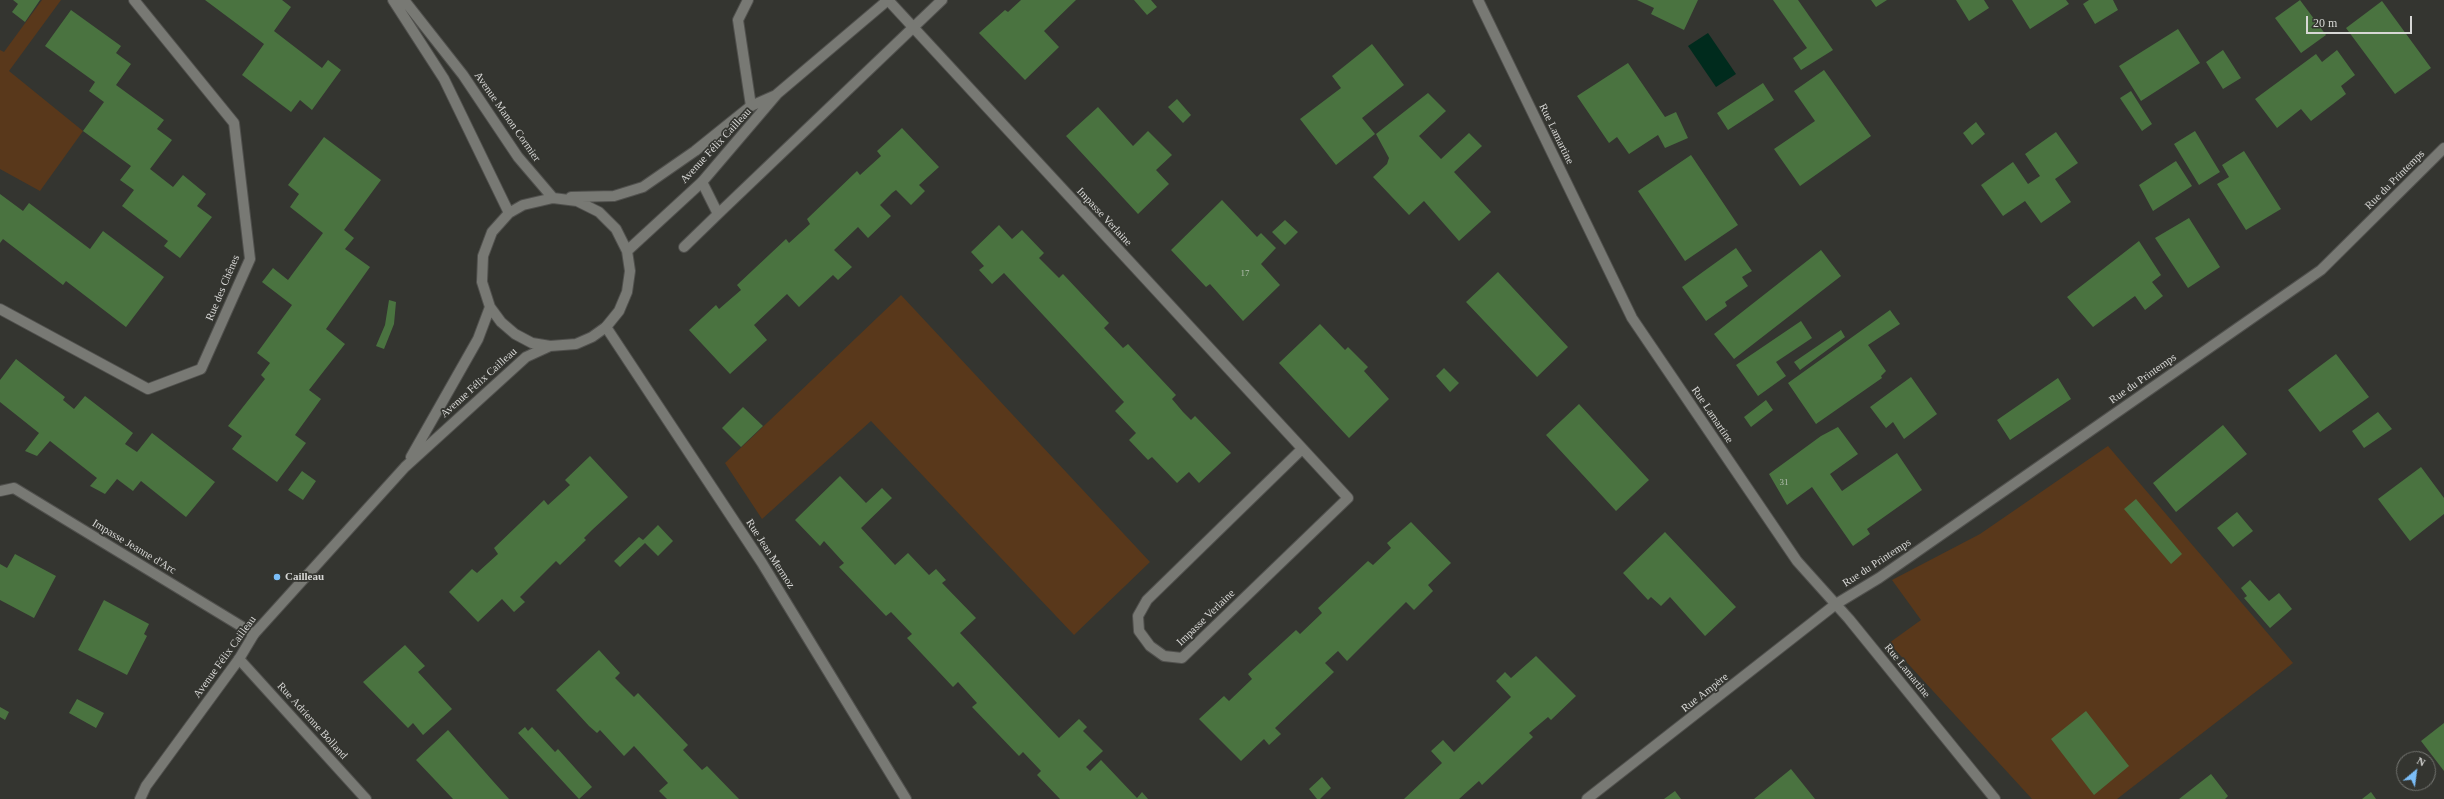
<!DOCTYPE html>
<meta charset="utf-8">
<style>
body{margin:0}
#map{position:relative;width:2444px;height:799px;overflow:hidden;background:#343530;font-family:Georgia,serif}
canvas{display:block}
.north{position:absolute;left:2396px;top:751px;width:40px;height:40px;box-sizing:border-box;background:#343530;border:1px solid #757672;border-radius:50%;rotate:29deg;font-size:11px;font-weight:700;line-height:16px;text-align:center;color:#d7d7d5}
.north::after{content:'';display:block;margin:auto;width:14px;height:18px;background:#7bbef8;clip-path:polygon(50% 0,100% 100%,50% 72%,0 100%)}
.scale{position:absolute;left:2306px;top:16px;width:106px;height:18px;box-sizing:border-box;border:2px solid #d7d7d5;border-top:0;padding-left:5px;font-size:12px;line-height:14px;white-space:nowrap;color:#d7d7d5;-webkit-text-stroke:3px #343530;paint-order:stroke}
</style>
<div id="map">
<canvas width="2444" height="799"></canvas>
<div class="north">N</div>
<div class="scale">20 m</div>
</div>
<script>
const context = document.querySelector('canvas').getContext('2d');
context.lineJoin = 'round';
function fillPath(path, color) { context.fillStyle = color; context.fill(path, 'evenodd'); }
const poly = rows => new Path2D(rows.map(r => 'M' + r).join(''));
function stroke(path, color, width, dash) { context.strokeStyle = color; context.lineWidth = width; context.lineCap = dash ? 'butt' : 'round'; context.setLineDash(dash || []); context.stroke(path); }
function drawText(font, color, halo, rows, align = 'center') {
  context.font = font + ' Georgia,serif'; context.lineWidth = 3.5; context.setLineDash([]); context.textBaseline = 'middle'; context.strokeStyle = halo; context.fillStyle = color; for (const [text, x, y, turn = 0] of rows) {
    context.save(); context.translate(x, y); context.rotate((+turn || 0) * Math.PI / 180); context.textAlign = isNaN(turn) ? turn : align; if (halo) context.strokeText(text, 0, 0); context.fillText(text, 0, 0); context.restore();
  }
}
fillPath(poly([
 [42,0,61,0,9,71,83,131,40,191,0,169,0,50,4,52],
 [901,295,1150,562,1074,635,871,421,762,519,725,463],
 [2108,446,2293,663,2117,799,2032,799,1889,643,1921,620,1892,580,1980,534]
]), '#59381b');
fillPath(poly([
 [1708,33,1736,74,1716,87,1688,46]
]), '#002b1d');
fillPath(poly([
 [13,0,40,0,25,22,12,12,18,4],
 [205,0,282,0,291,7,274,31,322,68,328,60,341,70,312,110,300,100,291,112,242,75,264,44],
 [1021,0,1076,0,1044,31,1059,47,1025,80,979,33,1005,10,1008,12],
 [1134,0,1151,0,1157,7,1147,15],
 [1637,0,1698,0,1684,30,1651,14,1654,8],
 [1773,0,1798,0,1833,50,1801,70,1793,58,1807,48],
 [1871,0,1887,0,1876,7],
 [1956,0,1984,0,1989,8,1969,21],
 [2012,0,2066,0,2069,4,2030,29],
 [2089,0,2113,0,2118,10,2095,24,2083,4],
 [2300,0,2326,35,2301,53,2275,18],
 [2382,1,2431,68,2395,94,2346,28],
 [71,10,121,46,116,53,131,64,116,85,164,120,157,129,172,140,150,169,173,187,183,175,206,194,197,206,212,217,180,258,164,246,168,241,122,206,134,190,120,180,131,166,83,131,104,102,89,91,95,82,45,46],
 [2178,29,2200,63,2141,101,2119,66],
 [1372,44,1404,85,1362,118,1375,134,1336,165,1300,119,1341,88,1332,76],
 [2223,50,2241,78,2223,89,2206,62],
 [2337,50,2355,75,2341,86,2346,94,2311,121,2301,109,2277,128,2255,99,2316,54,2322,62],
 [1628,63,1665,117,1676,112,1688,138,1665,148,1658,135,1629,154,1617,137,1609,143,1577,96],
 [1824,70,1871,136,1800,186,1774,149,1815,121,1794,91],
 [1763,83,1774,100,1728,130,1717,113],
 [2131,91,2152,124,2142,131,2120,98],
 [1428,93,1446,111,1419,136,1441,159,1469,133,1482,146,1454,172,1491,212,1459,241,1424,201,1409,215,1373,177,1387,164,1389,158,1376,134],
 [1177,99,1191,115,1183,123,1168,107],
 [1098,107,1133,146,1148,131,1172,155,1156,170,1169,184,1138,214,1066,136],
 [1976,122,1985,134,1972,145,1963,133],
 [902,128,939,167,919,185,925,191,911,205,896,190,892,193,880,205,891,216,868,238,858,227,834,250,852,267,838,280,833,275,799,307,787,294,754,325,767,340,730,374,689,330,716,305,719,309,741,290,737,285,786,239,789,243,810,224,807,219,857,171,860,175,881,156,877,151],
 [2195,131,2220,172,2199,185,2174,144],
 [2056,132,2078,163,2055,179,2071,202,2041,223,2025,201,2003,216,1981,185,2013,162,2028,184,2040,176,2025,154],
 [324,137,381,180,344,230,354,238,345,249,370,267,326,329,345,344,309,390,321,399,295,435,306,443,277,482,232,449,242,436,228,426,265,379,261,375,270,363,257,353,292,305,262,282,273,268,288,280,323,233,290,207,299,194,288,185],
 [2244,151,2281,209,2246,230,2217,184,2229,177,2222,165],
 [1691,155,1738,225,1685,261,1638,191],
 [2176,161,2192,186,2153,211,2139,185],
 [0,194,23,211,29,203,90,249,103,231,164,277,126,327,66,281,63,285,3,239,0,243],
 [1222,200,1257,237,1261,233,1276,248,1261,264,1280,285,1243,321,1210,284,1206,287,1171,250],
 [2189,218,2220,267,2188,288,2155,238],
 [1285,220,1298,232,1285,245,1272,232],
 [999,225,1012,239,1022,230,1044,253,1039,258,1059,278,1063,274,1109,323,1104,328,1123,348,1128,344,1176,395,1172,399,1183,412,1191,420,1195,416,1231,453,1199,483,1189,472,1177,483,1152,457,1148,460,1129,440,1136,433,1115,411,1124,402,1004,273,992,284,979,270,984,266,971,252],
 [2139,241,2161,275,2152,282,2163,296,2145,310,2135,296,2093,327,2067,297],
 [1736,248,1752,271,1742,277,1748,286,1725,302,1727,306,1706,321,1682,287],
 [1821,250,1841,276,1734,359,1714,334],
 [1498,272,1568,347,1537,377,1466,302],
 [389,300,396,302,394,324,384,349,376,346,385,325],
 [1890,310,1900,324,1868,345,1886,371,1881,376,1882,378,1816,424,1788,383],
 [1801,321,1812,338,1776,362,1786,376,1758,396,1736,365],
 [1320,324,1345,350,1348,347,1368,367,1364,371,1389,399,1349,438,1279,363],
 [1841,330,1845,337,1800,370,1794,362],
 [2336,354,2369,397,2320,432,2288,390],
 [16,359,65,397,63,400,74,409,85,396,133,433,125,444,137,452,152,433,215,482,186,517,141,481,133,491,117,479,105,494,90,486,97,478,50,441,37,456,25,451,39,433,0,402,0,380],
 [1444,368,1459,383,1450,392,1436,376],
 [1911,377,1937,414,1904,439,1893,422,1886,428,1870,407],
 [2058,378,2071,399,2010,440,1997,420],
 [1766,400,1773,410,1751,427,1744,417],
 [1579,404,1649,480,1616,511,1546,435],
 [743,407,763,426,741,447,722,428],
 [2378,412,2392,429,2364,448,2352,431],
 [2223,425,2247,454,2176,512,2153,483],
 [1838,427,1858,454,1830,474,1842,491,1897,453,1922,490,1867,529,1870,534,1853,546,1812,487,1787,505,1769,474,1821,436],
 [590,456,628,497,592,530,584,538,586,540,560,565,556,561,520,597,525,602,514,612,502,599,478,622,449,592,472,569,477,573,498,554,494,548,544,500,548,505,570,485,565,480],
 [2421,467,2444,498,2444,514,2410,541,2378,499],
 [302,471,316,481,303,500,288,490],
 [840,476,866,503,882,488,892,498,861,528,895,565,908,553,929,575,936,569,946,580,942,583,976,618,960,633,1059,738,1079,719,1087,727,1083,731,1103,751,1086,767,1090,771,1101,760,1137,798,1142,792,1148,799,1060,799,1037,775,1041,771,1023,752,1019,756,996,732,972,707,977,703,958,682,953,687,907,638,912,634,891,612,886,616,839,567,844,563,824,541,820,546,795,520],
 [2136,499,2182,554,2171,564,2124,509],
 [2237,512,2253,531,2233,547,2217,528],
 [1411,522,1451,563,1428,585,1433,591,1414,610,1406,602,1347,661,1338,651,1325,663,1334,672,1275,728,1281,734,1269,745,1264,739,1241,761,1199,719,1224,696,1229,701,1252,679,1248,674,1296,630,1300,634,1322,613,1318,608,1368,561,1373,565,1391,548,1387,543],
 [658,525,673,541,658,556,645,543,620,567,614,561,639,537,643,540],
 [1665,532,1736,607,1705,636,1670,597,1661,606,1651,597,1648,600,1623,573],
 [15,554,56,576,34,618,0,600,0,564,7,568],
 [2250,580,2269,601,2279,593,2292,609,2270,628,2244,598,2247,596,2241,588],
 [104,600,149,624,144,634,147,636,127,675,78,650],
 [405,645,425,666,418,672,452,709,423,735,413,723,408,728,363,682],
 [599,650,620,673,615,678,634,697,638,693,688,745,683,750,702,770,707,766,739,799,667,799,659,791,668,783,634,746,624,756,600,730,597,733,589,726,556,690],
 [1536,656,1576,696,1551,720,1548,717,1529,733,1533,737,1482,785,1479,781,1459,799,1404,799,1442,763,1431,751,1443,740,1454,752,1511,697,1496,681,1505,672,1511,678],
 [77,699,104,713,96,728,69,713],
 [0,707,9,712,5,720,0,717],
 [2086,711,2129,766,2094,795,2051,739],
 [2444,723,2444,771,2421,741],
 [525,727,528,731,532,727,555,752,558,749,592,787,579,799,518,733],
 [448,730,492,780,509,799,453,799,416,760],
 [1791,769,1815,799,1754,799],
 [2211,774,2228,796,2225,799,2179,799],
 [1322,777,1331,788,1320,799,1317,799,1309,789],
 [1675,791,1681,799,1664,799],
 [2371,792,2376,799,2362,799]
]), '#4a7340');
const pedestrian = poly([
 [748,0,738,20,751,106]
]);
const minor = poly([
 [888,0,1348,498,1182,658,1164,656,1150,646,1139,631,1138,616,1147,600,1302,449],
 [1478,0,1632,318,1797,561,1849,619,1995,799],
 [702,182,718,214,942,0],
 [684,247,718,214],
 [0,309,148,389,201,369,250,259,234,123,134,0],
 [606,327,762,563,906,799],
 [0,491,14,488,254,634],
 [239,659,366,799],
 [1587,799,1836,604,1879,578,2321,270,2444,148]
]);
const tertiary = poly([
 [393,0,444,79,509,213],
 [404,0,463,75,518,157,553,198],
 [571,197,614,196,643,187,695,151,751,106,776,95],
 [627,251,702,182,777,94,888,0],
 [411,457,478,339,490,307],
 [140,799,146,786,239,659,254,634,405,467,526,357,550,346,576,344,592,337,606,327,619,311,627,292,630,271,627,251,616,229,599,212,577,201,553,198,523,205,509,213,492,232,483,256,482,282,490,307,501,322,515,334,532,343,550,346]
]);
stroke(pedestrian, '#50504d', 12);
stroke(minor, '#50504d', 12);
stroke(tertiary, '#50504d', 12);
stroke(pedestrian, '#787974', 10);
stroke(minor, '#787974', 10);
stroke(tertiary, '#787974', 10);
for (const [x, y, r, color] of [
 [277,577,4,"#7bbef8"]
]) { const dot = new Path2D(); dot.arc(x, y, r, 0, 2 * Math.PI); context.fillStyle = color; context.fill(dot); stroke(dot, '#343530', 1.5); }
drawText('9px', '#b4beb0', null, [
 ["17",1245,274],
 ["31",1784,483]
]);
drawText('11px', '#d7d7d5', '#343530', [
 ["Avenue Manon Cormier",507,117,55],
 ["Rue Lamartine",1556,134,64],
 ["Avenue Félix Cailleau",716,146,-47],
 ["Rue du Printemps",2395,180,-45],
 ["Impasse Verlaine",1104,217,47],
 ["Rue des Chênes",223,288,-67],
 ["Rue du Printemps",2143,379,-35],
 ["Avenue Félix Cailleau",479,383,-42],
 ["Rue Lamartine",1712,415,56],
 ["Impasse Jeanne d'Arc",134,547,31],
 ["Rue Jean Mermoz",770,554,57],
 ["Rue du Printemps",1877,563,-33],
 ["Impasse Verlaine",1206,618,-44],
 ["Avenue Félix Cailleau",225,657,-54],
 ["Rue Lamartine",1907,671,51],
 ["Rue Ampère",1705,693,-38],
 ["Rue Adrienne Bolland",312,721,48]
]);
drawText('bold 11px', '#d7d7d5', '#343530', [
 ["Cailleau",285,577]
], 'left');
</script>
